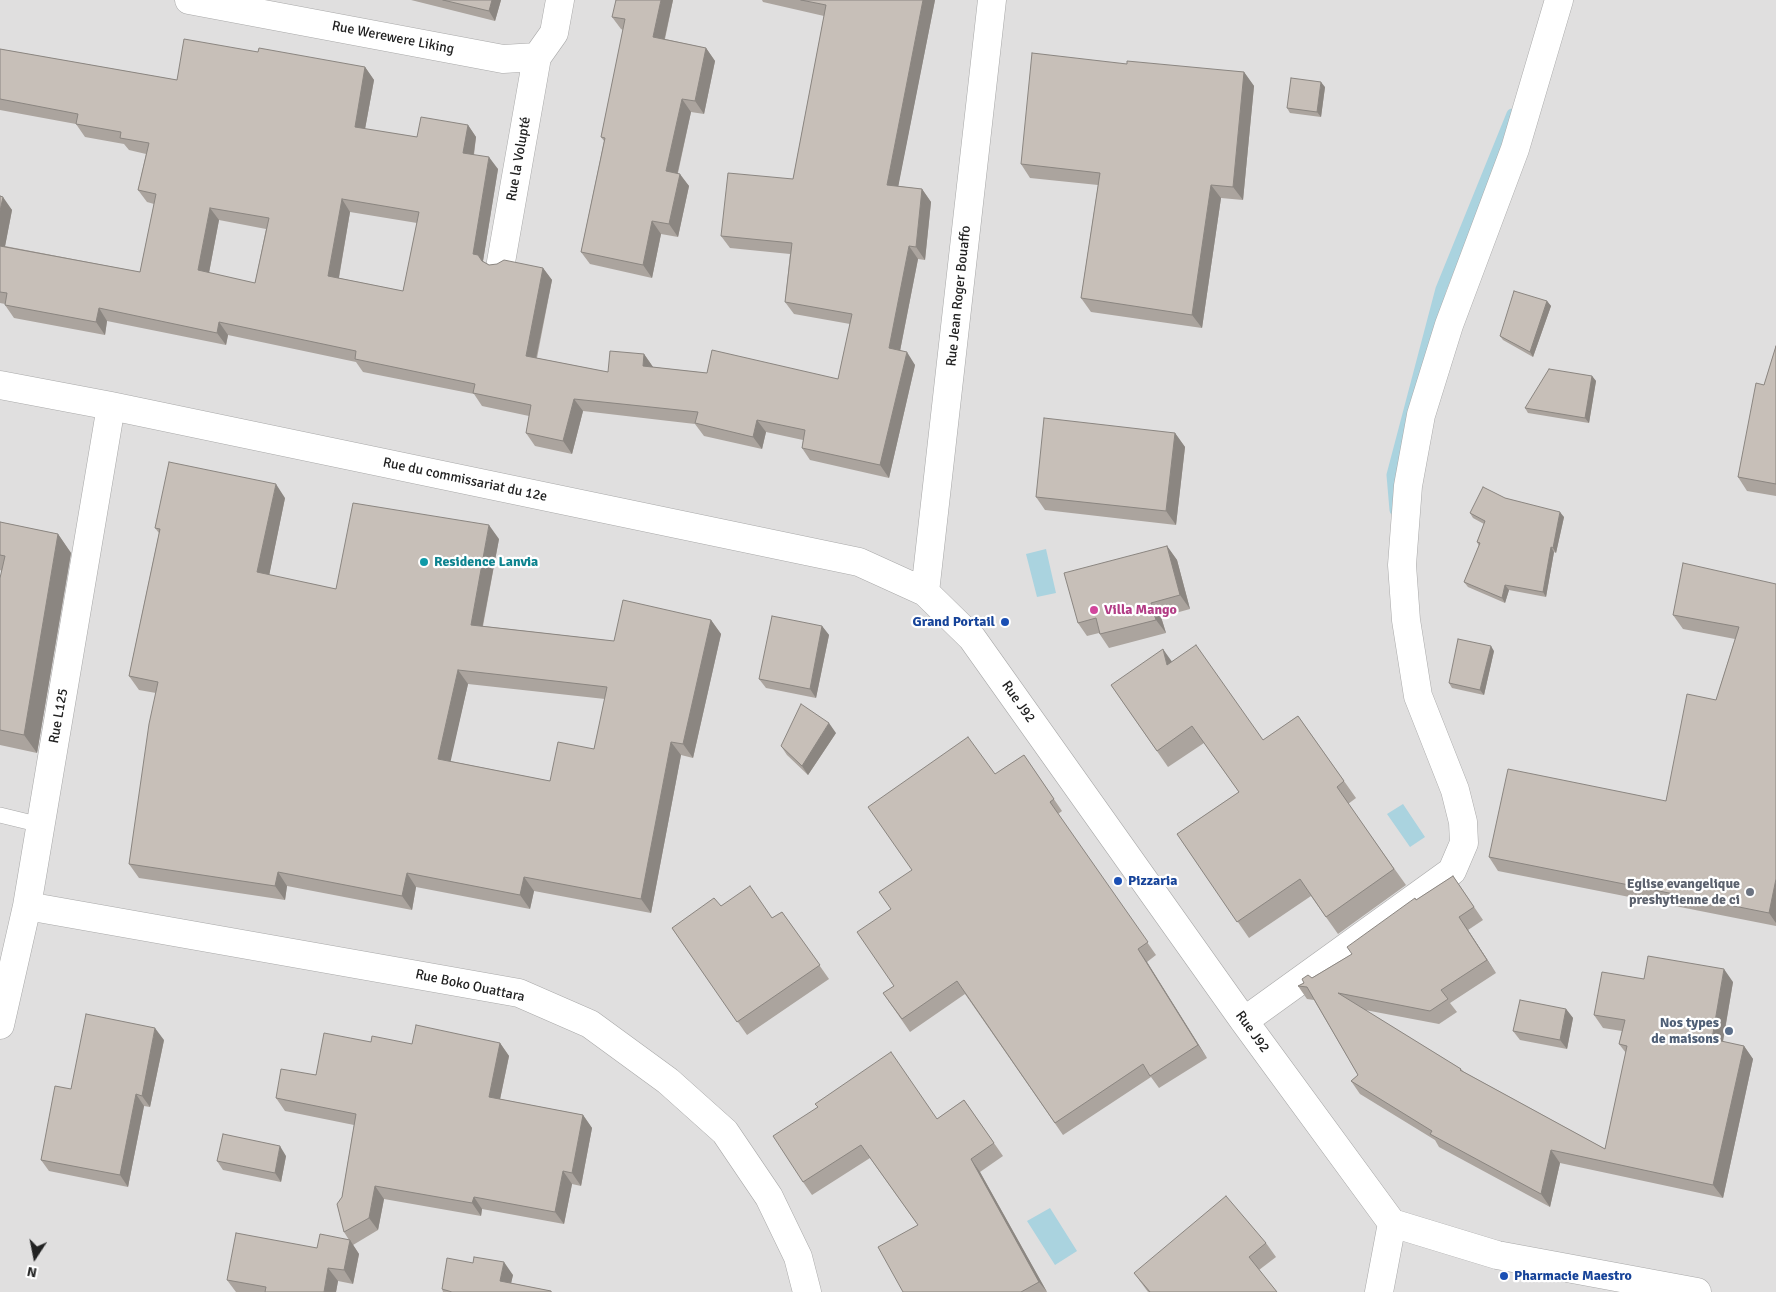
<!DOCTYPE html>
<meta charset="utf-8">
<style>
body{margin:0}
#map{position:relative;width:1776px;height:1292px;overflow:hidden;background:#f2efe9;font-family:Signika,sans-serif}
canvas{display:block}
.north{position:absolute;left:10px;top:1232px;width:50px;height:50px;-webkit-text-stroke:4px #fff;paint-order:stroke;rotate:191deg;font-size:14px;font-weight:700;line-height:20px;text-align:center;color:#222}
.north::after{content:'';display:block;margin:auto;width:18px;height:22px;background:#222;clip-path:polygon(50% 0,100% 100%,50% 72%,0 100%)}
</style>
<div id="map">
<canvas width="1776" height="1292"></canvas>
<div class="north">N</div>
</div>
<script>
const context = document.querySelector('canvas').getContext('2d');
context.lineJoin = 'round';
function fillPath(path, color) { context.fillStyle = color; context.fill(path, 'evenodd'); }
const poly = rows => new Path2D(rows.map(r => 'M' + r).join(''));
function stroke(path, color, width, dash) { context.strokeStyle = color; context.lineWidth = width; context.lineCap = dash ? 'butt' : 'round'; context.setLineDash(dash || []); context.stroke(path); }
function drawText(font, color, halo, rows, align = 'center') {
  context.font = font + ' Signika,sans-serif'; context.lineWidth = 4.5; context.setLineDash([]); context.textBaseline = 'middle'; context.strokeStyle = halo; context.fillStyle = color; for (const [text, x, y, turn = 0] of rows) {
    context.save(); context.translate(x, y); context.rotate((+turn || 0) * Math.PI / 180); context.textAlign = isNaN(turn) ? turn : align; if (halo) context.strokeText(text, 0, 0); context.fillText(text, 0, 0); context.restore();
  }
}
fillPath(poly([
 [0,0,1776,0,1776,1292,0,1292]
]), '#e0dfdf');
fillPath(poly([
 [1046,549,1056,593,1037,597,1026,554],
 [1403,804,1425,837,1410,847,1387,814],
 [1050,1208,1077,1251,1055,1265,1027,1221]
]), '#aad3df');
stroke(poly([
 [1395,510,1392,475,1441,289,1512,114]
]), '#aad3df', 11);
const lane = poly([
 [0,815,41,825]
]);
const street = poly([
 [189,0,503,59,537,57,554,33,560,0],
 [501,262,537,57],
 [0,385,111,406,859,562,925,592,972,638,1244,1021,1392,1223,1497,1255,1697,1292],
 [925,592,992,0],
 [27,906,519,993,590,1024,668,1081,725,1132,769,1197,798,1257,807,1292],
 [1244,1021,1452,871,1464,843,1463,822,1455,790,1418,696,1406,620,1402,565,1408,486,1421,415,1449,325,1515,149,1559,0],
 [0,1025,27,906,111,406],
 [1379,1292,1392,1223]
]);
stroke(lane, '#a9a9a9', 16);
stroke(street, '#a9a9a9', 29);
stroke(lane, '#fff', 15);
stroke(street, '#fff', 28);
fillPath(poly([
 [411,0,501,0,495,21],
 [673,0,665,39,706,48,715,61,704,114,691,112,678,173,689,186,678,237,661,234,652,278,590,264,581,252,604,141,601,137,623,30,621,29,612,17],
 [762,0,935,0,898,186,922,189,931,202,925,260,918,259,900,351,915,365,889,478,810,460,802,448,803,440,766,432,762,449,704,436,695,424,583,411,572,454,535,446,526,433,529,416,482,406,474,394,363,372,356,362,228,335,226,345,107,321,105,335,14,318,5,305,5,304,0,303,0,196,12,210,5,246,140,272,154,204,147,202,138,190,146,154,129,150,124,144,85,137,76,124,0,110,0,49,177,80,258,52,365,67,374,80,365,129,417,137,468,125,476,137,474,155,498,169,483,261,489,265,543,268,552,280,537,358,608,372,644,354,653,367,707,373,838,379,850,324,794,314,785,302,790,254,730,248,721,236,793,179,824,16,763,2],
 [350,212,417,223,403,291,339,278],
 [219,220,266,229,255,283,209,273],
 [1127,64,1244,72,1254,86,1243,200,1221,198,1202,328,1091,312,1081,298,1098,185,1030,178,1021,164],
 [1325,87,1321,117,1290,113,1287,108],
 [1547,301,1551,306,1533,357,1503,340,1500,336],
 [1776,346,1776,496,1747,491,1738,477,1764,385],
 [1592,376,1596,381,1589,423,1528,413,1525,408],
 [1175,433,1185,447,1176,525,1045,510,1036,497],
 [285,498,269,575,336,589,499,539,483,626,614,641,711,620,721,634,693,758,681,755,651,913,534,891,530,909,416,887,412,910,287,886,285,900,139,878,129,864,156,693,139,690,129,676,159,533,155,528],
 [468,684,605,699,594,749,550,781,450,761],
 [1505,498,1564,517,1556,553,1554,552,1546,597,1509,590,1505,603,1468,587,1464,582,1479,546,1477,542,1484,524,1473,518,1470,513],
 [0,522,58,534,71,553,37,753,0,745,0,578,2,571,0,570],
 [1167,546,1177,560,1190,609,1161,617,1166,633,1109,648,1099,633,1087,636,1078,623],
 [1776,584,1776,926,1498,871,1489,857,1666,801,1716,700,1735,639,1683,629,1673,615],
 [822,626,829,635,816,698,766,688,759,679],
 [1494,651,1484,695,1452,688,1449,683],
 [1172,662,1263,740,1298,716,1356,798,1348,804,1406,885,1338,934,1311,896,1249,938,1177,834,1239,792,1204,743,1168,767,1111,685],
 [836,733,808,775,787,755,781,746],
 [1024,755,1062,811,1058,814,1156,955,1147,962,1207,1058,1159,1088,1151,1077,1063,1135,965,994,910,1032,883,993,894,986,891,909,912,870,995,774],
 [1453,876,1483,920,1468,930,1496,973,1450,1003,1457,1012,1439,1024,1365,1010,1461,1069,1464,1072,1605,1149,1626,1053,1619,1044,1622,1031,1603,1028,1594,1015,1644,979,1733,982,1723,1042,1744,1046,1753,1059,1723,1198,1560,1163,1550,1207,1439,1147,1435,1140,1360,1094,1351,1081,1358,1075,1314,1000,1307,999,1298,986,1352,954,1416,900],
 [721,906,772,918,782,912,829,979,747,1035,672,928],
 [1566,1009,1573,1018,1567,1049,1520,1040,1513,1031],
 [164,1040,150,1107,144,1106,128,1187,49,1171,41,1160,71,1089],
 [371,1042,412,1044,500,1043,509,1056,500,1099,583,1115,592,1128,581,1186,572,1184,564,1224,482,1209,481,1216,384,1199,378,1230,353,1245,359,1254,353,1284,338,1281,336,1292,236,1292,227,1280,317,1248,349,1240,344,1232,342,1197,354,1125,285,1111,276,1098],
 [964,1100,1003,1156,980,1172,1047,1292,903,1292,918,1225,870,1158,812,1195,803,1182,818,1107,937,1119],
 [286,1156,281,1182,223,1170,217,1161],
 [1266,1243,1276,1257,1259,1270,1277,1292,1148,1292,1134,1273],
 [473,1263,513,1275,511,1283,551,1291,552,1292,443,1292,442,1289]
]), '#aba49e');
fillPath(poly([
 [492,0,501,0,495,21,489,11],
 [661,0,673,0,662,50,653,37],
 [923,0,935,0,896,198,887,185],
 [706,48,715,61,704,114,695,101],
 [365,67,374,80,363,140,355,127],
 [1244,72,1254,86,1243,200,1233,187],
 [1321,82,1325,87,1321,117,1317,112],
 [682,99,691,112,675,184,666,171],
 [468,125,476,137,472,166,463,153],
 [489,157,498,169,482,267,473,254],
 [680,174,689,186,678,237,669,224],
 [1211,185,1221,198,1202,328,1192,315],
 [922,189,931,202,925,260,916,247],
 [3,197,12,210,3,257,0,253,0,211],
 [342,199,350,212,337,288,328,276],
 [210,208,219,220,207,283,198,270],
 [652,221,661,234,652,278,643,265],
 [909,246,918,259,898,361,889,348],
 [543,268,552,280,534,368,526,356],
 [1547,301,1551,306,1533,357,1530,352],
 [99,308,107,321,105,335,96,322],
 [219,322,228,335,226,345,217,333],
 [907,352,915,365,889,478,880,465],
 [644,354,653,367,651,379,643,366],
 [1592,376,1596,381,1589,423,1585,418],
 [574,399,583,411,572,454,563,441],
 [757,420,766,432,762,449,753,437],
 [1175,433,1185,447,1176,525,1166,511],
 [276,484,285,498,267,586,257,572],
 [1560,512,1564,517,1556,553,1553,548],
 [489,525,499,539,480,639,471,625],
 [58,534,71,553,37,753,24,735],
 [1167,546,1177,560,1190,609,1180,595],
 [1551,547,1554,552,1546,597,1543,592],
 [1505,585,1509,590,1505,603,1502,598],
 [1151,603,1161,617,1166,633,1156,620],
 [711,620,721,634,693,758,683,744],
 [822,626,829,635,816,698,810,689],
 [1491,646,1494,651,1484,695,1480,690],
 [1163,649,1175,666,1167,665],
 [458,670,468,684,448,773,438,759],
 [829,723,836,733,808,775,802,766],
 [671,742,681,755,651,913,641,899],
 [278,872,287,886,285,900,275,886],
 [407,873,416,887,412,910,402,896],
 [524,877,534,891,530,909,520,895],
 [1776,879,1776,923,1769,913],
 [1459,917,1468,930,1496,973,1487,960],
 [1138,949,1147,962,1207,1058,1198,1045],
 [1724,969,1733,982,1721,1052,1712,1039],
 [1566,1009,1573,1018,1567,1049,1560,1040],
 [155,1028,164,1040,150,1107,142,1096],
 [500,1043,509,1056,498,1109,489,1097],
 [1744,1046,1753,1059,1723,1198,1713,1185],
 [136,1094,144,1106,128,1187,120,1175],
 [583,1115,592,1128,581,1186,572,1173],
 [280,1146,286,1156,281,1182,275,1173],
 [1551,1150,1560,1163,1550,1207,1541,1194],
 [971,1159,980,1172,1047,1292,1039,1282],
 [563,1171,572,1184,564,1224,555,1212],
 [375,1186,384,1199,378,1230,369,1218],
 [474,1197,482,1209,481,1216,472,1203],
 [350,1240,359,1254,353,1284,344,1270],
 [504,1262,513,1275,509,1292,500,1281],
 [328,1268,338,1281,336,1292,324,1292]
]), '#8b8681');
const building = poly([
 [443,0,492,0,489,11,443,0],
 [616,0,661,0,653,37,706,48,695,101,682,99,666,171,680,174,669,224,652,221,643,265,581,252,605,138,601,137,625,19,612,17,616,0],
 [801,0,923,0,887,185,922,189,916,247,909,246,889,348,907,352,880,465,802,448,805,430,757,420,753,437,695,423,698,412,574,399,563,441,526,433,531,405,473,393,475,384,355,359,356,351,219,322,217,333,99,308,96,322,5,305,7,293,0,292,0,246,140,272,156,194,138,190,149,143,120,138,121,132,76,124,78,114,0,99,0,49,177,80,184,39,258,52,259,48,365,67,355,127,417,137,421,117,468,125,463,153,489,157,473,254,478,255,482,261,489,265,497,264,504,260,543,268,526,356,608,372,610,351,644,354,643,366,707,373,712,350,838,379,852,314,785,302,792,243,721,236,728,173,793,179,826,5,801,0],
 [342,199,419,212,403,291,328,276,342,199],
 [210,208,269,218,255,283,198,270,210,208],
 [1032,53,1127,64,1127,61,1244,72,1233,187,1211,185,1192,315,1081,298,1100,173,1021,164,1032,53],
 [1291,78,1321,82,1317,112,1287,108,1291,78],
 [0,196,3,197,0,211,0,196],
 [1514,291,1547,301,1530,352,1500,336,1514,291],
 [1776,346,1776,484,1738,477,1756,383,1764,385,1776,346],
 [1549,369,1592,376,1585,418,1525,408,1549,369],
 [1044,418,1175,433,1166,511,1036,497,1044,418],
 [169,462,276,484,257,572,336,589,353,503,489,525,471,625,614,641,623,600,711,620,683,744,671,742,641,899,524,877,520,895,407,873,402,896,278,872,275,886,129,864,149,724,158,682,129,676,160,529,155,528,169,462],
 [458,670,607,687,594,749,558,742,550,781,438,759,458,670],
 [1483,487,1505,498,1560,512,1553,548,1551,547,1543,592,1505,585,1502,598,1464,582,1480,543,1477,542,1485,521,1470,513,1483,487],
 [0,522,58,534,24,735,0,730,0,578,5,556,0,555,0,522],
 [1167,546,1180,595,1151,603,1156,620,1100,634,1096,618,1078,623,1064,573,1167,546],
 [1683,563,1776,584,1776,879,1769,913,1489,857,1508,769,1666,801,1687,694,1716,700,1739,627,1673,615,1683,563],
 [772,616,822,626,810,689,759,679,772,616],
 [1458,639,1491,646,1480,690,1449,683,1458,639],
 [1196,645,1263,740,1298,716,1344,781,1337,787,1394,869,1326,917,1300,879,1237,922,1177,834,1239,792,1192,726,1157,751,1111,685,1163,649,1167,665,1196,645],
 [801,704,829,723,802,766,781,746,801,704],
 [968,737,995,774,1024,755,1054,799,1050,802,1148,942,1138,949,1198,1045,1150,1076,1143,1064,1055,1123,957,981,902,1019,883,993,894,986,857,932,891,909,879,892,912,870,868,807,968,737],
 [1453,876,1474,907,1459,917,1487,960,1441,990,1448,999,1430,1011,1338,993,1461,1069,1460,1070,1605,1149,1627,1046,1619,1044,1625,1020,1594,1015,1602,972,1644,979,1648,956,1724,969,1712,1039,1744,1046,1713,1185,1551,1150,1541,1194,1430,1134,1432,1131,1351,1081,1358,1075,1307,987,1298,986,1304,983,1302,979,1308,975,1312,978,1352,954,1347,947,1415,898,1416,900,1453,876],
 [750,886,772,918,782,912,820,965,737,1022,672,928,714,898,721,906,750,886],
 [1520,1000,1566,1009,1560,1040,1513,1031,1520,1000],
 [86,1014,155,1028,142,1096,136,1094,120,1175,41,1160,55,1086,71,1089,86,1014],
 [416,1025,500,1043,489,1097,583,1115,572,1173,563,1171,555,1212,474,1197,472,1203,375,1186,369,1218,344,1232,337,1204,342,1197,356,1114,276,1098,281,1069,316,1075,324,1033,371,1042,372,1036,412,1044,416,1025],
 [891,1052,937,1119,964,1100,994,1143,971,1159,1039,1282,1021,1292,903,1292,878,1247,918,1225,861,1145,803,1182,773,1136,818,1107,815,1104,891,1052],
 [223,1134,280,1146,275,1173,217,1161,223,1134],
 [1226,1196,1266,1243,1249,1257,1277,1292,1150,1292,1134,1273,1226,1196],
 [236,1233,317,1248,320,1234,350,1240,344,1270,328,1268,324,1292,265,1292,266,1287,227,1280,236,1233],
 [474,1257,504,1262,500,1281,551,1291,551,1292,452,1292,442,1289,447,1258,473,1263,474,1257]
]);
fillPath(building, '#c7bfb8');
stroke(building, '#8b8681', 1);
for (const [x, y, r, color] of [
 [424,562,5,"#0f9aa8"],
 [1094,610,5,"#d1479c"],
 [1005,622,5,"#1a4fb4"],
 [1118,881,5,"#1a4fb4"],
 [1750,892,5,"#6b7280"],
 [1729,1031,5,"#5c6f8a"],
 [1504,1276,5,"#1a4fb4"]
]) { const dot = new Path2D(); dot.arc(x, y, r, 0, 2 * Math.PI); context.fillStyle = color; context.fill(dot); stroke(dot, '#fff', 2); }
drawText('14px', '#222', '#fff', [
 ["Rue Werewere Liking",393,38,11],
 ["Rue la Volupté",519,159,-80],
 ["Rue Jean Roger Bouaffo",959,296,-84],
 ["Rue du commissariat du 12e",465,480,12],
 ["Rue J92",1018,702,55],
 ["Rue L125",59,716,-80],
 ["Rue Boko Ouattara",470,986,12],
 ["Rue J92",1252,1032,54]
]);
drawText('bold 14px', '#0d838f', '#fff', [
 ["Residence Lanvia",434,562]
], 'left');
drawText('bold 14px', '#b23c85', '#fff', [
 ["Villa Mango",1104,610]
], 'left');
drawText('bold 14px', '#164399', '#fff', [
 ["Grand Portail",995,622,"right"],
 ["Pizzaria",1128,881],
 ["Pharmacie Maestro",1514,1276]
], 'left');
drawText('bold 14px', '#5b616d', '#fff', [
 ["Eglise evangelique",1740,884],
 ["preshytienne de ci",1740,900]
], 'right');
drawText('bold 14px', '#4e5e75', '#fff', [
 ["Nos types",1719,1023],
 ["de maisons",1719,1039]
], 'right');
</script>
